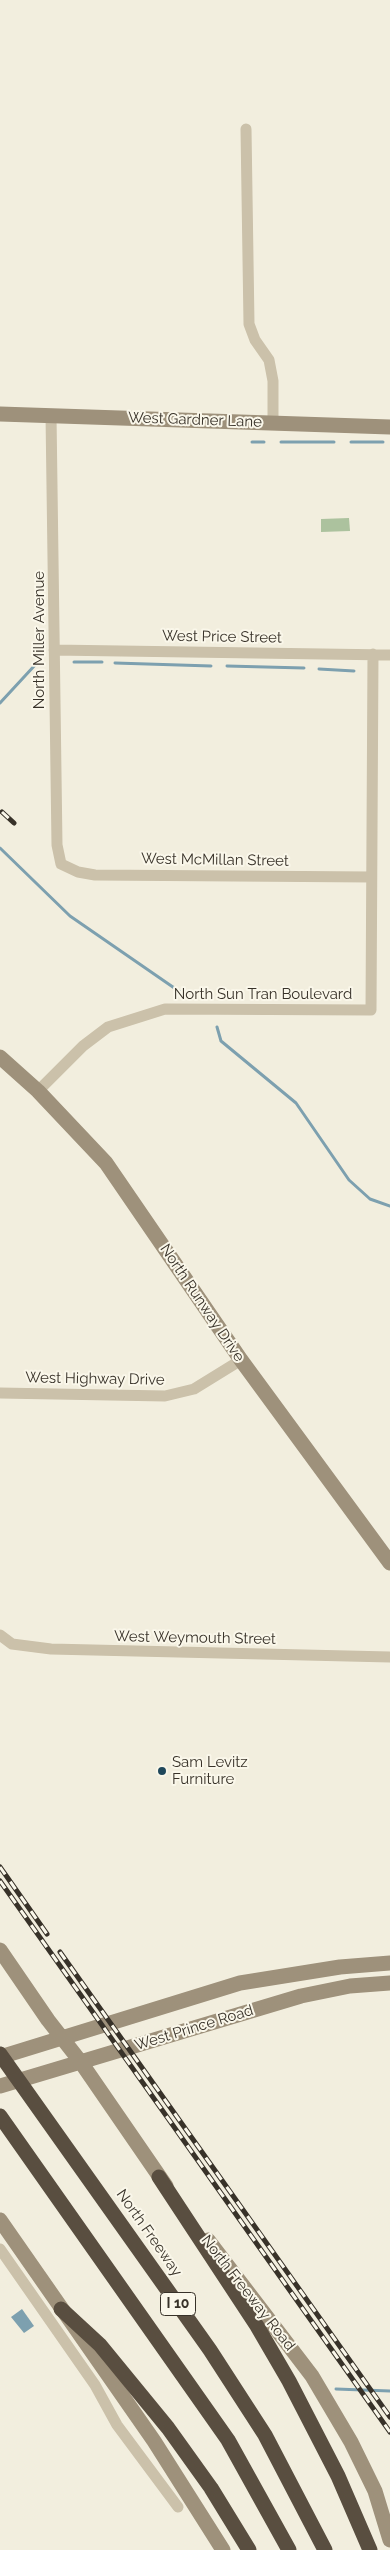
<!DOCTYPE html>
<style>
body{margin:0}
canvas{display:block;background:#f2eede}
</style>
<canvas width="390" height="2550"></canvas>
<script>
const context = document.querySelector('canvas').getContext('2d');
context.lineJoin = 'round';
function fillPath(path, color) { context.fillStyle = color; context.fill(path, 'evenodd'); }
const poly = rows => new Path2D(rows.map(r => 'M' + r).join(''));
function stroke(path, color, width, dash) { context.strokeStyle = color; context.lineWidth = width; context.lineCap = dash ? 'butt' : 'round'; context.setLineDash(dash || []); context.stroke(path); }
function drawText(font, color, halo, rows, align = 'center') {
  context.font = font + ' Raleway,sans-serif'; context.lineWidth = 4; context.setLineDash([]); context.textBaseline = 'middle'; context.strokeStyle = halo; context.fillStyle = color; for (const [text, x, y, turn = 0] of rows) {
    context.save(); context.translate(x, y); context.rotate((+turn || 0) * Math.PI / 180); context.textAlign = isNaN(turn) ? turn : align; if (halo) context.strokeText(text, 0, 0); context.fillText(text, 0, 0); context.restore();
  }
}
fillPath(poly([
 [349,518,350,531,321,532,321,519]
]), '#acc29e');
fillPath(poly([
 [22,2309,34,2326,24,2333,11,2317]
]), '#7da0af');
stroke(poly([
 [252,442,264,442],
 [281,442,334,442],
 [351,442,383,442],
 [74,662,102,662],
 [115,663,211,666],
 [227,666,304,668],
 [319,669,354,671],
 [0,703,36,664],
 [0,848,70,916,183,994],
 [217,1027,221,1041,296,1103,349,1180,370,1199,390,1206],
 [336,2389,390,2391]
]), '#7da0af', 3);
stroke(poly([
 [246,129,249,324,255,340,269,360,273,381,273,423],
 [51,415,57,845,61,864,78,872,95,875,371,877],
 [54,650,390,655],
 [38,1091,83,1046,108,1027,165,1009,371,1010,373,654],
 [0,1393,165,1396,194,1389,241,1360],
 [0,1635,12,1644,51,1649,390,1657],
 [0,2249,95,2385,117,2425,178,2507]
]), '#cbc1aa', 11);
stroke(poly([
 [0,414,390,427],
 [0,1057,38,1091,106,1163,241,1360,390,1563],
 [0,1950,48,2020,80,2061,166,2186],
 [0,2057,240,1983,340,1967,390,1963],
 [0,2086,301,1996,350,1986,390,1983],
 [0,2220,154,2441,223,2550],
 [208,2240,312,2376,351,2442,375,2491,390,2540]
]), '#9e917b', 15);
stroke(poly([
 [0,2054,210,2350,265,2435,325,2550],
 [0,2116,228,2440,289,2550],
 [159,2177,257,2326,289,2381,338,2476,370,2550],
 [61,2309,100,2345,168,2428,211,2488,249,2550]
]), '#594e40', 15);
const rail = poly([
 [2,812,14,823],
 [0,1867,47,1934],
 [0,1881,390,2432],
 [60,1952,390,2417]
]);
stroke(rail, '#383229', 5);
stroke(rail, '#faf7ea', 3, [9]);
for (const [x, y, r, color] of [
 [162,1771,5,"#1f475a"]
]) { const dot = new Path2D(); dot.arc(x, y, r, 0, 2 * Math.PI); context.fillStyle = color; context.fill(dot); stroke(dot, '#faf7ea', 2); }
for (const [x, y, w] of [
 [178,2304,35]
]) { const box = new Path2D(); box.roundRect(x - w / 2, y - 11.5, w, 23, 4); context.fillStyle = '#faf7ea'; context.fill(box); stroke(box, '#383229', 1); }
drawText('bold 14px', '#383229', null, [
 ["I 10",178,2304]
]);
drawText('15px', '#383229', '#faf7ea', [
 ["West Gardner Lane",195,420,2],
 ["West Price Street",222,637,1],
 ["North Miller Avenue",39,640,-90],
 ["West McMillan Street",215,860,1],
 ["North Sun Tran Boulevard",263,994],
 ["North Runway Drive",202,1303,56],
 ["West Highway Drive",95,1379,1],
 ["West Weymouth Street",195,1638,1],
 ["West Prince Road",194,2028,-17],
 ["North Freeway",149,2233,55],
 ["North Freeway Road",248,2293,52]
]);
drawText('15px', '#383229', '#faf7ea', [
 ["Sam Levitz",172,1762],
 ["Furniture",172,1779]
], 'left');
</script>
